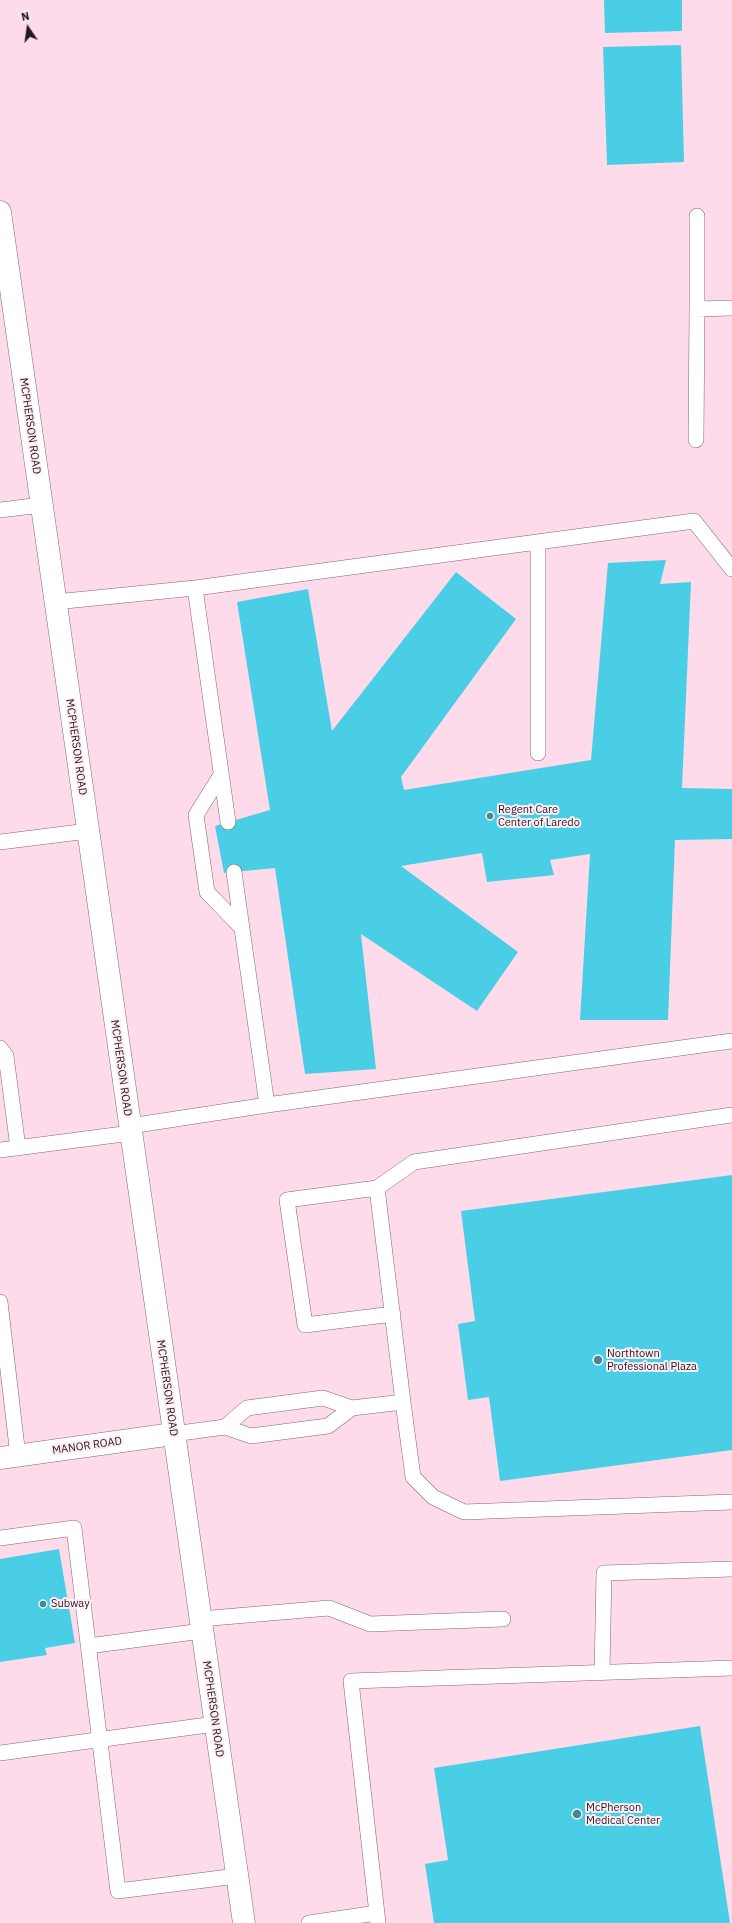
<!DOCTYPE html>
<style>
body{margin:0}
#map{position:relative;width:732px;height:1923px;overflow:hidden;background:#fddbeb;font-family:"IBM Plex Sans",sans-serif}
canvas{display:block}
.north{position:absolute;left:8px;top:8px;width:40px;height:40px;-webkit-text-stroke:3px #fdeef5;paint-order:stroke;rotate:347deg;font-size:11px;font-weight:700;line-height:16px;text-align:center;color:#24181e}
.north::after{content:'';display:block;margin:auto;width:14px;height:18px;background:#24181e;clip-path:polygon(50% 0,100% 100%,50% 72%,0 100%)}
</style>
<div id="map">
<canvas width="732" height="1923"></canvas>
<div class="north">N</div>
</div>
<script>
const context = document.querySelector('canvas').getContext('2d');
context.lineJoin = 'round';
function fillPath(path, color) { context.fillStyle = color; context.fill(path, 'evenodd'); }
const poly = rows => new Path2D(rows.map(r => 'M' + r).join(''));
function stroke(path, color, width, dash) { context.strokeStyle = color; context.lineWidth = width; context.lineCap = dash ? 'butt' : 'round'; context.setLineDash(dash || []); context.stroke(path); }
function drawText(font, color, halo, rows, align = 'center') {
  context.font = font + ' "IBM Plex Sans",sans-serif'; context.lineWidth = 4; context.setLineDash([]); context.textBaseline = 'middle'; context.strokeStyle = halo; context.fillStyle = color; for (const [text, x, y, turn = 0] of rows) {
    context.save(); context.translate(x, y); context.rotate((+turn || 0) * Math.PI / 180); context.textAlign = isNaN(turn) ? turn : align; if (halo) context.strokeText(text, 0, 0); context.fillText(text, 0, 0); context.restore();
  }
}
fillPath(poly([
 [604,0,682,0,682,31,605,33],
 [681,45,684,162,607,165,603,47],
 [666,560,660,584,691,582,682,788,732,789,732,839,675,840,668,1020,580,1020,590,854,550,860,554,875,487,882,482,853,401,866,518,952,477,1011,361,934,376,1069,305,1074,275,868,224,873,215,826,270,810,237,602,308,589,332,731,456,572,516,619,401,777,404,790,591,760,608,563],
 [732,1175,732,1450,500,1481,489,1397,468,1400,458,1324,475,1321,461,1211],
 [59,1549,75,1643,45,1648,47,1655,0,1662,0,1559],
 [700,1726,730,1923,434,1923,425,1864,448,1860,434,1768]
]), '#49cee6');
const service = poly([
 [697,216,697,309,732,308],
 [696,440,697,309],
 [0,510,41,505],
 [195,588,228,822],
 [55,602,195,588,694,521,732,569],
 [538,753,538,542],
 [221,775,196,815,207,892,242,928],
 [0,842,88,831],
 [234,872,267,1105],
 [0,1048,6,1056,18,1148],
 [130,1126,267,1105,732,1041],
 [0,1150,131,1133],
 [377,1188,403,1402],
 [0,1302,18,1456],
 [393,1314,305,1325,287,1200,377,1188,414,1162,732,1115],
 [352,1408,403,1402,413,1477,433,1497,464,1512,732,1502],
 [173,1434,225,1427,251,1436,328,1426,352,1408,323,1398,247,1408,225,1427],
 [0,1538,74,1528,118,1891,237,1876],
 [200,1619,329,1608,370,1624,503,1619],
 [88,1646,202,1631],
 [602,1673,604,1573,732,1569],
 [0,1753,215,1724],
 [309,1923,377,1913],
 [378,1923,351,1681,732,1668]
]);
const minor = poly([
 [0,1458,173,1434]
]);
const secondary = poly([
 [0,212,244,1923]
]);
stroke(service, '#826574', 16);
stroke(minor, '#826574', 23);
stroke(secondary, '#826574', 23);
stroke(service, '#fff', 15);
stroke(minor, '#fff', 22);
stroke(secondary, '#fff', 22);
for (const [x, y, r, color] of [
 [490,816,4,"#448996"],
 [598,1360,5,"#448996"],
 [43,1604,4,"#448996"],
 [577,1814,5,"#448996"]
]) { const dot = new Path2D(); dot.arc(x, y, r, 0, 2 * Math.PI); context.fillStyle = color; context.fill(dot); stroke(dot, '#fdeef5', 1.5); }
drawText('11px', '#24181e', '#fdeef5', [
 ["MCPHERSON ROAD",30,426,82],
 ["MCPHERSON ROAD",76,747,82],
 ["MCPHERSON ROAD",121,1068,82],
 ["MCPHERSON ROAD",167,1388,82],
 ["MANOR ROAD",87,1446,-8],
 ["MCPHERSON ROAD",213,1709,82]
]);
drawText('11px', '#24181e', '#fdeef5', [
 ["Regent Care",498,810],
 ["Center of Laredo",498,823],
 ["Northtown",607,1354],
 ["Professional Plaza",607,1367],
 ["Subway",51,1604],
 ["McPherson",586,1808],
 ["Medical Center",586,1821]
], 'left');
</script>
